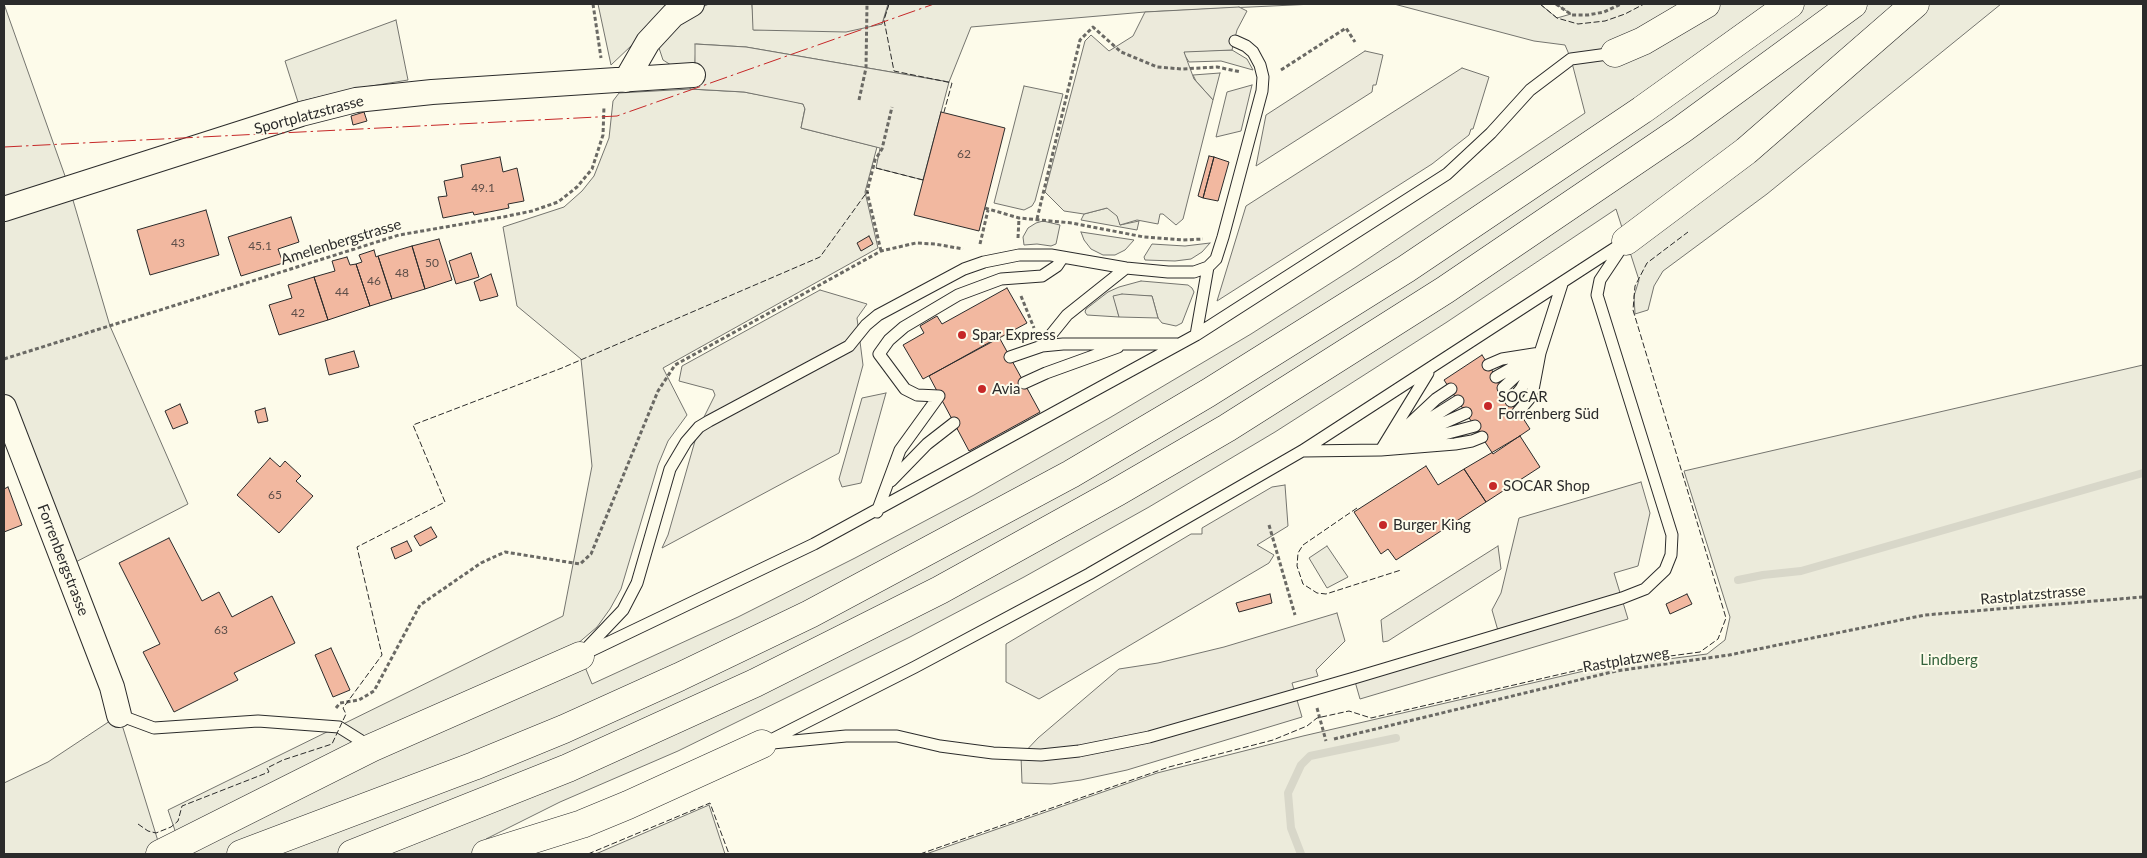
<!DOCTYPE html>
<meta charset="utf-8">
<style>
body{margin:0}
#map{position:relative;width:2147px;height:858px;overflow:hidden;background:#fdfbea;font-family:Lato,sans-serif}
canvas{display:block}
.frame{position:absolute;inset:0;border:5px solid #2b2b2b;pointer-events:none}
</style>
<div id="map">
<canvas width="2147" height="858"></canvas>
<div class="frame"></div>
</div>
<script>
const context = document.querySelector('canvas').getContext('2d');
context.lineJoin = 'round';
function fillPath(path, color) { context.fillStyle = color; context.fill(path, 'evenodd'); }
const poly = rows => new Path2D(rows.map(r => 'M' + r).join(''));
function stroke(path, color, width, dash) { context.strokeStyle = color; context.lineWidth = width; context.lineCap = dash ? 'butt' : 'round'; context.setLineDash(dash || []); context.stroke(path); }
function drawText(font, color, halo, rows, align = 'center') {
  context.font = font + ' Lato,sans-serif'; context.lineWidth = 4; context.setLineDash([]); context.textBaseline = 'middle'; context.strokeStyle = halo; context.fillStyle = color; for (const [text, x, y, turn = 0] of rows) {
    context.save(); context.translate(x, y); context.rotate((+turn || 0) * Math.PI / 180); context.textAlign = isNaN(turn) ? turn : align; if (halo) context.strokeText(text, 0, 0); context.fillText(text, 0, 0); context.restore();
  }
}
const green = poly([
 [4,4,70,190,110,326,188,504,66,567,4,407,4,4],
 [598,4,675,4,611,65,598,4],
 [709,4,752,4,754,30,882,24,889,4,1314,4,1145,12,971,27,949,82,746,47,696,44,695,64,671,65,663,60,659,48,664,38,700,8,709,4],
 [1394,4,1540,4,1557,18,1571,14,1556,4,2001,4,1767,194,1663,271,1654,286,1648,310,1635,314,1634,296,1639,280,1616,209,1447,322,1275,432,1149,507,1024,577,910,637,678,751,560,802,486,839,494,854,183,854,168,810,563,616,592,466,581,359,517,306,503,227,564,207,582,191,594,176,609,138,613,101,619,93,690,89,744,92,792,101,803,104,805,108,801,128,877,147,865,192,878,248,663,368,687,415,668,441,658,465,621,589,610,609,597,627,576,645,592,684,738,617,855,558,974,495,1111,417,1251,334,1356,267,1585,113,1571,59,1565,45,1534,41,1394,4],
 [396,20,408,80,353,89,298,102,285,61,396,20],
 [1232,50,1247,59,1253,70,1221,61,1189,62,1184,54,1185,51,1232,50],
 [1220,73,1213,100,1196,81,1193,75,1220,73],
 [1142,78,1120,225,1139,221,1137,230,1081,220,1084,214,1107,208,1142,78],
 [1024,86,1063,94,1035,201,1032,206,1024,210,994,203,1024,86],
 [1043,221,1060,225,1056,244,1051,246,1037,244,1024,245,1023,237,1028,228,1036,223,1043,221],
 [1081,232,1134,240,1125,250,1115,255,1103,255,1091,249,1084,240,1081,232],
 [1210,243,1202,252,1191,259,1175,261,1145,260,1144,257,1152,244,1185,246,1210,243],
 [1141,281,1188,285,1192,288,1194,292,1182,323,1176,326,1162,323,1158,318,1152,296,1114,296,1119,317,1087,315,1085,312,1086,309,1108,292,1119,287,1141,281],
 [2143,365,2143,854,926,854,1157,773,1303,736,1597,668,1707,654,1725,640,1730,617,1684,471,2143,365],
 [1327,546,1348,577,1327,588,1309,558,1327,546],
 [119,715,162,854,4,854,4,783,48,762,119,715],
 [709,805,725,854,593,854,598,853,709,805]
]);
fillPath(green, '#ecebdb');
stroke(green, '#74746e', 1);
const parking = poly([
 [752,4,888,4,882,24,846,32,753,30,752,4],
 [1239,7,1247,11,1237,30,1232,50,1184,52,1194,79,1213,100,1183,219,1176,225,1163,214,1160,214,1158,224,1137,220,1120,225,1117,216,1107,208,1084,214,1064,211,1045,192,1085,41,1091,35,1109,51,1133,36,1145,12,1239,7],
 [695,44,746,47,949,82,923,180,876,168,880,148,801,128,805,109,803,104,744,92,690,89,695,64,695,44],
 [1365,51,1383,55,1376,85,1373,85,1372,92,1256,166,1266,115,1365,51],
 [1462,68,1489,77,1473,129,1471,129,1469,135,1432,164,1217,301,1246,206,1462,68],
 [1252,85,1241,131,1216,137,1227,92,1252,85],
 [820,290,867,304,857,318,863,365,839,453,662,548,668,535,699,427,715,395,713,390,679,381,682,366,820,290],
 [1122,294,1152,296,1158,318,1119,317,1113,296,1122,294],
 [886,393,861,483,842,487,839,479,862,398,886,393],
 [1641,482,1650,513,1638,566,1614,573,1628,619,1360,699,1354,678,1499,634,1492,610,1501,593,1519,518,1641,482],
 [1285,485,1288,526,1257,545,1274,555,1269,563,1039,699,1006,682,1006,644,1191,534,1202,534,1202,528,1272,487,1285,485],
 [1498,546,1501,569,1388,641,1383,642,1381,620,1498,546],
 [1337,613,1345,641,1316,670,1318,676,1292,683,1302,717,1127,770,1081,780,1051,784,1022,783,1021,756,1038,738,1119,669,1158,663,1224,647,1337,613]
]);
fillPath(parking, '#eceadb');
stroke(parking, '#74746e', 1);
stroke(poly([
 [1738,580,1763,575,1801,571,2143,473],
 [1301,854,1291,828,1288,793,1301,765,1310,756,1396,738]
]), '#d8d7c9', 8);
const building = poly([
 [364,112,367,121,353,125,351,116,364,112],
 [941,112,1005,128,979,231,914,215,941,112],
 [1209,156,1214,157,1203,198,1198,196,1209,156],
 [500,157,503,172,517,168,524,201,508,204,509,208,474,215,473,212,443,218,438,197,447,196,444,181,463,177,461,165,500,157],
 [1214,157,1229,162,1218,201,1203,198,1214,157],
 [206,210,219,255,150,275,137,230,206,210],
 [291,217,299,242,278,249,283,263,241,276,228,237,291,217],
 [869,236,873,244,861,251,857,243,869,236],
 [439,239,452,280,425,289,412,246,439,239],
 [412,246,425,289,392,299,378,256,412,246],
 [374,250,376,257,378,256,392,299,370,306,356,264,362,262,359,255,374,250],
 [471,253,479,277,456,284,449,261,471,253],
 [347,257,350,265,356,264,370,306,328,320,314,277,335,271,332,261,347,257],
 [491,274,498,296,480,301,474,282,491,274],
 [314,277,328,320,279,335,269,305,292,298,288,285,314,277],
 [1007,288,1027,323,923,379,903,345,924,333,920,326,937,316,942,324,1007,288],
 [999,337,1040,412,969,451,929,376,999,337],
 [354,351,359,367,329,375,325,359,354,351],
 [1482,355,1530,429,1493,454,1444,380,1482,355],
 [180,404,188,423,173,429,165,411,180,404],
 [265,408,268,421,258,423,255,411,265,408],
 [1520,436,1540,467,1486,502,1464,469,1520,436],
 [270,458,280,467,285,461,301,476,296,481,313,496,279,533,237,495,270,458],
 [1426,466,1438,485,1464,469,1486,502,1396,560,1388,549,1381,554,1354,512,1426,466],
 [8,487,22,525,4,532,4,489,8,487],
 [431,527,437,537,420,546,414,536,431,527],
 [169,538,202,601,219,592,232,617,272,596,295,643,234,673,238,680,174,712,143,652,160,644,119,563,169,538],
 [407,541,412,551,395,559,391,548,407,541],
 [1270,594,1272,603,1239,612,1236,603,1270,594],
 [1687,594,1692,604,1670,614,1666,604,1687,594],
 [331,648,350,690,333,697,315,655,331,648]
]);
fillPath(building, '#f2b8a0');
stroke(building, '#2b2b2b', 1);
const service = poly([
 [1196,335,1208,267,1216,259,1223,237,1262,91,1263,77,1260,65,1253,52,1246,46,1235,41],
 [1042,346,1067,315,1126,268],
 [1010,357,1042,346,1063,344,1177,344],
 [1488,365,1502,359,1540,353,1562,284],
 [1496,377,1526,360],
 [1024,383,1046,373,1118,347],
 [1503,388,1534,359],
 [939,396,917,395,905,389,879,354,889,340,904,327,958,295,1001,279,1042,276,1057,266,1063,257],
 [1511,401,1521,389,1535,363],
 [1518,412,1529,399,1533,390,1540,353],
 [1412,430,1458,401],
 [1391,441,1436,399,1451,389],
 [1414,442,1475,426],
 [1389,447,1466,413],
 [1381,450,1428,373],
 [1303,451,1381,450,1455,444,1472,441,1482,437],
 [891,481,927,444,954,423],
 [877,512,900,450,939,396],
 [584,651,623,610,637,583,670,469,686,442,699,427,709,421,849,346,866,325,878,315,964,269,984,262,1019,255,1051,255,1126,268,1168,272,1194,272,1208,267],
 [580,656,814,544,1196,335,1447,174,1491,133,1530,90,1571,59,1615,53],
 [119,715,154,728,258,721,339,727,371,747],
 [769,741,915,667,1089,574,1302,451,1618,246],
 [762,744,846,736,897,736,940,746,993,753,1041,755,1079,751,1149,737,1354,678,1622,598,1645,589,1665,570,1671,555,1672,535,1597,295,1600,280,1626,241]
]);
const minor = poly([
 [626,80,648,42,673,15,692,4],
 [4,209,301,114,356,100,432,92,693,75],
 [4,407,112,687,119,715]
]);
const motorway = poly([
 [1615,53,1643,41,1706,4],
 [1626,241,1746,151,1915,4],
 [160,854,371,748,580,656],
 [241,854,474,766,564,729,679,677,810,614,1071,474,1208,393,1406,269,1642,110,1790,4],
 [352,854,568,768,755,683,940,590,1117,492,1227,428,1445,290,1681,130,1853,4],
 [486,854,582,824,628,805,762,744]
]);
stroke(service, '#2b2b2b', 13);
stroke(minor, '#2b2b2b', 26);
stroke(motorway, '#2b2b2b', 29);
stroke(poly([
 [593,4,601,58],
 [1556,4,1572,15,1588,15,1604,12,1621,4],
 [1281,70,1346,28,1355,42],
 [859,100,866,68,867,4],
 [985,208,1019,218,1072,223,1144,237,1183,240,1203,239],
 [1037,219,1080,40,1093,27,1121,52,1157,67,1182,69,1217,67,1241,72],
 [1018,238,1019,218],
 [980,244,988,210],
 [881,251,867,192,875,160,882,149,892,107],
 [1021,296,1034,328],
 [4,359,399,235,503,217,532,211,558,202,577,187,592,169,603,135,604,106],
 [1269,525,1295,615],
 [336,708,340,703,359,700,374,691,420,605,481,563,505,552,580,564,591,554,658,391,675,365,881,251,916,243,935,244,963,249],
 [1317,708,1326,741],
 [1334,739,1616,671,1729,655,1925,615,2143,597]
]), '#6a6964', 3, [4, 2.5]);
stroke(service, '#fdfbea', 11);
stroke(minor, '#fdfbea', 24);
stroke(motorway, '#fdfbea', 28);
stroke(poly([
 [889,4,884,20,894,71,952,83,944,112],
 [1540,4,1557,18,1578,24,1605,21,1625,14,1644,4],
 [876,168,923,180],
 [1357,508,1303,545,1298,553,1297,566,1303,584,1317,593,1326,594,1401,570],
 [138,824,148,831,156,833,171,827,178,821,182,806,269,772,267,768,283,760,332,744,346,714,343,708,382,655,357,547,445,502,413,425,562,368,820,257,867,192,869,193],
 [588,854,710,803,729,854],
 [920,854,1169,767,1273,740,1307,726,1317,718,1349,711,1371,718,1596,666,1700,652,1718,639,1726,618,1633,310,1635,286,1647,263,1688,232]
]), '#2b2b2b', 1, [6, 2.5]);
stroke(poly([
 [4,147,617,116,934,4]
]), '#c62828', 1, [18, 4, 2.5, 4]);
for (const [x, y, r, color] of [
 [962,335,5,"#c62828"],
 [982,389,5,"#c62828"],
 [1488,406,5,"#c62828"],
 [1493,486,5,"#c62828"],
 [1383,525,5,"#c62828"]
]) { const dot = new Path2D(); dot.arc(x, y, r, 0, 2 * Math.PI); context.fillStyle = color; context.fill(dot); stroke(dot, '#fdfbea', 2); }
drawText('12px', '#5d4e48', null, [
 ["62",964,154],
 ["49.1",483,188],
 ["43",178,243],
 ["45.1",260,246],
 ["50",432,263],
 ["48",402,273],
 ["46",374,281],
 ["44",342,292],
 ["42",298,313],
 ["65",275,495],
 ["63",221,630]
]);
drawText('15px', '#2b2b2b', '#fdfbea', [
 ["Sportplatzstrasse",309,115,-15],
 ["Amelenbergstrasse",341,242,-17],
 ["Forrenbergstrasse",63,560,69],
 ["Rastplatzstrasse",2033,595,-5],
 ["Rastplatzweg",1626,660,-10]
]);
drawText('15px', '#2b2b2b', '#fdfbea', [
 ["Spar Express",972,335],
 ["Avia",992,389],
 ["SOCAR",1498,397],
 ["Forrenberg Süd",1498,414],
 ["SOCAR Shop",1503,486],
 ["Burger King",1393,525]
], 'left');
drawText('15px', '#34623c', '#fdfbea', [
 ["Lindberg",1949,660]
]);
</script>
